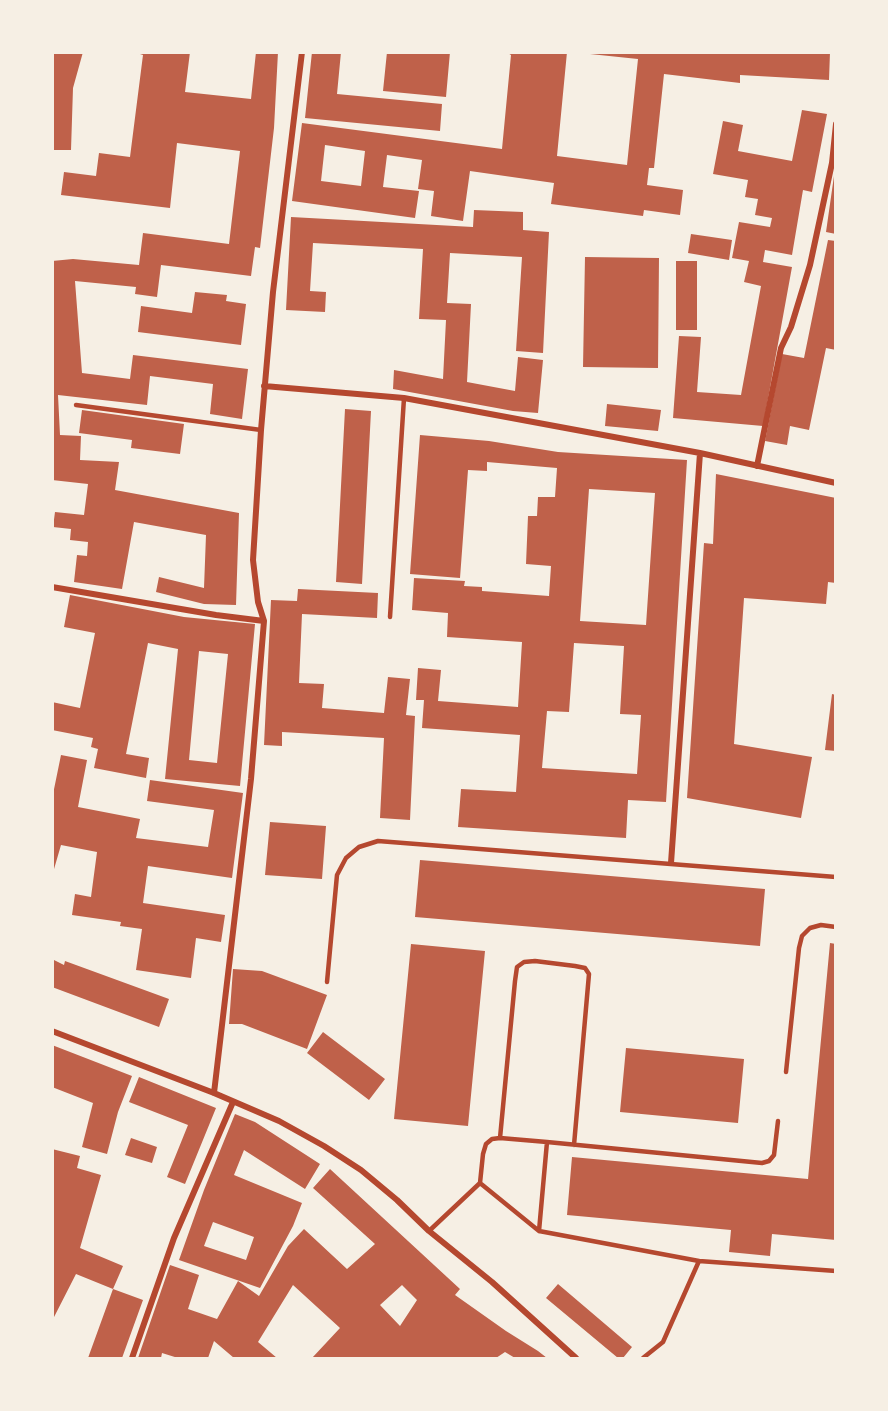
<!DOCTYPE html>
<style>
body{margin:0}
#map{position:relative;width:888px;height:1411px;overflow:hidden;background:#f6efe4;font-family:"Source Sans 3",sans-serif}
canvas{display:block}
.frame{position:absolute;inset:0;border:54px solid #f6efe4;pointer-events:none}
</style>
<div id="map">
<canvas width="888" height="1411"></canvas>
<div class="frame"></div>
</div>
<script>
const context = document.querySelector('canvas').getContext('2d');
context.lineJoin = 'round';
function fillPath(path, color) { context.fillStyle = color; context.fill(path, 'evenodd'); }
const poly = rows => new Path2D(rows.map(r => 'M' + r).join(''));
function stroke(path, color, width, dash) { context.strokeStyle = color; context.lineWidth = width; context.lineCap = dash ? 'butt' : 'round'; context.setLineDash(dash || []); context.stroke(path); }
fillPath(poly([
 [52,52,83,52,73,88,71,150,52,150],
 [134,52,190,52,185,92,251,99,256,52,278,52,274,128,260,248,255,247,251,276,161,265,157,297,135,294,136,287,75,281,82,373,130,379,133,355,248,369,242,419,210,414,213,384,150,376,147,405,58,395,60,435,81,436,80,460,119,462,115,490,239,513,236,605,204,604,156,592,159,577,204,588,206,535,134,522,122,589,74,582,77,555,87,556,88,542,70,540,71,529,53,527,55,512,84,515,88,484,52,480,52,261,73,259,139,265,143,233,229,244,240,151,177,143,170,208,61,195,64,172,96,176,99,153,130,157,143,55],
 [312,52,341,52,337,94,442,104,440,131,305,118],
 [387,52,450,52,446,97,383,91],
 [506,52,567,52,557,156,627,165,638,59,590,54,590,52,830,52,829,80,740,75,740,83,664,74,654,168,649,168,647,185,683,190,680,215,644,210,643,216,551,204,554,183,470,171,463,221,431,216,434,191,418,189,422,160,387,155,383,187,419,191,415,218,292,201,302,123,502,149,511,55],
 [325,145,365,151,361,186,321,181],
 [802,110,827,114,812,192,803,190,792,255,765,250,763,262,792,267,763,426,673,418,679,336,701,337,697,392,741,395,761,286,744,282,749,261,732,258,739,222,770,227,772,218,755,215,758,199,745,197,748,180,713,174,723,121,743,125,738,151,792,161],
 [834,176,836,176,836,234,826,232],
 [474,210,523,212,523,230,549,232,543,353,516,351,522,257,450,253,447,303,471,304,467,382,515,391,518,357,543,360,538,413,513,411,393,389,394,370,443,379,446,320,419,319,423,249,313,243,310,291,326,292,325,312,286,310,291,217,473,227],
 [691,234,732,240,729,260,688,253],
 [828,240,836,241,836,350,826,348,809,430,790,426,787,445,765,441,782,354,804,358],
 [585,257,659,258,658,368,583,367],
 [676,261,697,261,697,330,676,330],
 [195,292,227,295,226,301,246,304,241,345,138,332,141,306,192,313],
 [607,404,661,410,658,431,605,426],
 [345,409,371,411,362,584,336,582],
 [82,410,184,424,180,454,131,448,132,440,79,433],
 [420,435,489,441,558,452,687,460,666,802,628,800,626,838,458,827,461,789,516,792,520,735,422,728,424,700,416,700,418,668,441,670,438,701,518,707,522,642,447,637,448,613,412,610,414,578,465,581,464,586,482,587,482,591,549,596,551,566,526,564,528,516,537,516,538,497,555,497,557,468,487,462,487,471,468,470,460,578,410,574],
 [589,489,655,493,646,625,580,621],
 [574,643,624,646,620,714,641,715,637,774,542,768,547,711,569,712],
 [716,474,836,498,836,583,828,582,826,604,744,598,734,744,812,757,801,818,687,798,704,543,713,544],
 [298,589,378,593,377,618,302,614,299,683,324,684,322,708,384,713,388,677,410,679,406,715,415,716,410,820,380,818,384,738,282,732,282,746,264,745,271,600,297,601],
 [70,595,184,617,255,624,240,786,165,779,178,649,148,643,126,754,149,758,146,778,94,768,98,749,91,747,93,738,52,730,52,702,80,708,95,633,64,627],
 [199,651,228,654,217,763,189,760],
 [832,694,836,695,836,751,825,750],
 [61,755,87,760,78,807,140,819,136,838,208,847,214,810,147,801,150,780,243,793,232,878,148,866,143,903,225,915,221,942,196,938,191,978,136,970,142,929,120,926,121,922,72,915,75,894,91,897,97,852,61,845,52,876,52,799],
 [270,822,326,826,322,879,265,875],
 [420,860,765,889,760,946,415,917],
 [830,943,836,944,836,1240,772,1234,770,1256,729,1252,731,1230,567,1215,572,1157,808,1179],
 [411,944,485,951,468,1126,394,1119],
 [52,959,64,965,65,961,169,999,159,1027,52,987],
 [233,969,262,971,327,995,307,1049,242,1024,229,1024],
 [323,1032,385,1079,369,1100,307,1053],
 [52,1045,132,1076,118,1112,107,1154,82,1147,93,1103,52,1087],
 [626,1048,744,1059,738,1123,620,1112],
 [139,1077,216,1108,185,1184,167,1177,188,1125,129,1102],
 [235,1114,255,1122,320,1164,305,1189,244,1150,234,1175,302,1203,293,1226,260,1288,179,1260,204,1190],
 [213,1222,254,1237,246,1260,204,1246],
 [131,1138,157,1147,152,1163,125,1155],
 [52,1149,80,1156,77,1168,101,1175,80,1248,123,1266,113,1289,76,1274,52,1321],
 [330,1169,460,1289,455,1295,506,1331,538,1351,547,1358,515,1358,505,1352,496,1358,312,1358,340,1328,293,1285,258,1342,277,1358,234,1358,214,1341,208,1358,178,1358,162,1353,161,1358,138,1358,170,1265,199,1275,188,1309,217,1319,238,1281,259,1296,288,1246,304,1229,347,1269,375,1244,313,1188],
 [402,1285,417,1300,400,1326,380,1305],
 [558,1284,632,1347,623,1358,618,1358,546,1298],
 [113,1289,143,1300,122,1358,88,1358]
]), '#bf614a');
stroke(poly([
 [76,405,261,430],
 [390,617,404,398],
 [327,982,337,875,346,858,359,847,378,841,836,877],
 [786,1072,799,948,802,936,810,928,821,925,836,927],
 [547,1142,500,1138,515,981,517,967,524,962,535,961,575,966,585,968,589,974,574,1145],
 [480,1183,483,1154,486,1144,492,1139,500,1138],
 [429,1231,480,1183,539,1231],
 [699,1261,539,1231,547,1142,762,1163,769,1161,774,1155,778,1121],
 [643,1358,663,1342,699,1261,836,1271]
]), '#b5482f', 4.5);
stroke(poly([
 [264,386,404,398,700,453,836,483],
 [757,466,781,348,791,327,810,265,832,163,836,124],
 [52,587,216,615,264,621],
 [671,863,700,453],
 [52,1031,214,1093,279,1121,324,1146,361,1170,397,1200,429,1231,492,1282,576,1358],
 [214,1093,251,779,264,621,258,602,253,560,261,430,273,292,302,52],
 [132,1358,174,1238,233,1102]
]), '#b5482f', 6);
</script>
